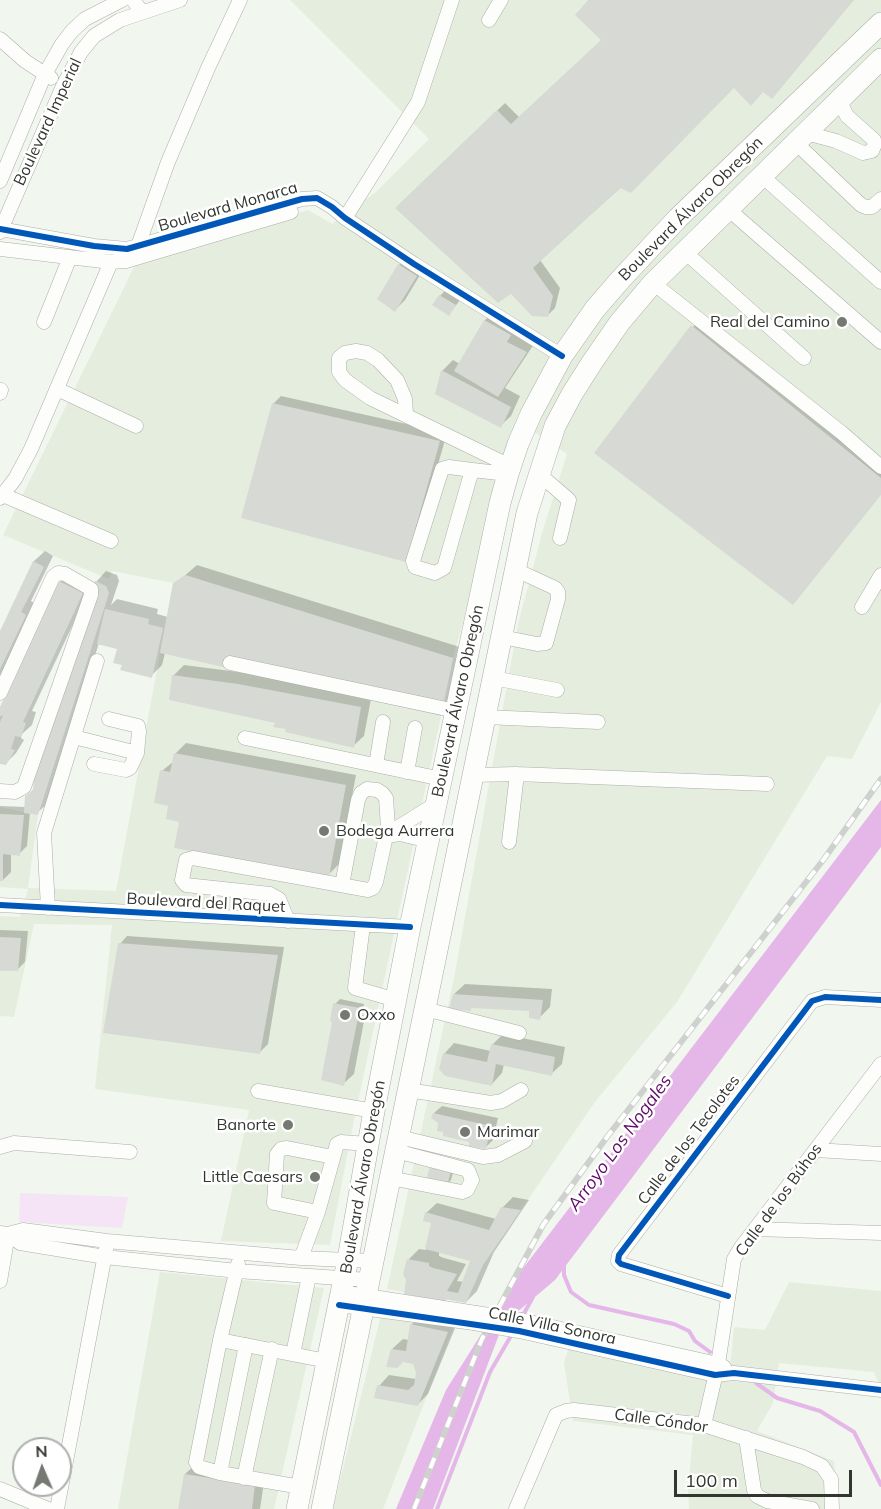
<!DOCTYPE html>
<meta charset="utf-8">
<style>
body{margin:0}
#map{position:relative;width:881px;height:1509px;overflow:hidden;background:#f1f6ee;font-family:Mulish,sans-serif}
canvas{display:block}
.north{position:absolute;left:12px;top:1437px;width:60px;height:60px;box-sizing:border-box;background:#fff;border:2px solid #adafac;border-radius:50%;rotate:358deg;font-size:16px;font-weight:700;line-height:24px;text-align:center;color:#333630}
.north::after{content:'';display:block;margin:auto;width:21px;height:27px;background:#767972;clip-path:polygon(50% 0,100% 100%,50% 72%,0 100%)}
.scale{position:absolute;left:674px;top:1470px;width:178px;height:27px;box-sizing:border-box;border:3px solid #333630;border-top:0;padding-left:8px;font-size:18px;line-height:21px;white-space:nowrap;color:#333630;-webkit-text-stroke:4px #fff;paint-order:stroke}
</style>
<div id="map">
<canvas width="881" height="1509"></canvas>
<div class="north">N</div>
<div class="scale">100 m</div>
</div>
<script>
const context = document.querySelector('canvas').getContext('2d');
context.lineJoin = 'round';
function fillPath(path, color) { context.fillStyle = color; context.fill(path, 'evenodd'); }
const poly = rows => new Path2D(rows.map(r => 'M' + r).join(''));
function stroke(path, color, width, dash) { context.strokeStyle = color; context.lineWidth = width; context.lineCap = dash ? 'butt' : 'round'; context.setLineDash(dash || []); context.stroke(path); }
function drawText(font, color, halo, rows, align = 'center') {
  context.font = font + ' Mulish,sans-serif'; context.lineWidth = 5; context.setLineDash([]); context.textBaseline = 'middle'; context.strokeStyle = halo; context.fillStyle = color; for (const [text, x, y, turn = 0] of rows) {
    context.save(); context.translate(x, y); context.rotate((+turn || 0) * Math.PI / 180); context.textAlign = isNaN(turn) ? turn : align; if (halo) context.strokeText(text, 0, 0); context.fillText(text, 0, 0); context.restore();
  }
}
fillPath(poly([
 [290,0,881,0,881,702,852,759,827,756,677,1002,595,1102,483,1265,466,1303,387,1289,454,978,518,624,542,533,567,454,518,421,453,658,185,575,173,583,112,571,109,579,3,535,136,263,308,210,332,224,376,192,429,139],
 [160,653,441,716,354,1120,330,1245,221,1241,249,1110,95,1089,112,925,34,924,14,1017,0,1016,0,916,20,917,28,889,0,887,0,807,38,815,28,888,116,891],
 [160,1272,324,1288,274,1509,118,1509],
 [789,1282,881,1291,881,1389,874,1372,779,1363,773,1403,757,1431,834,1461,837,1509,689,1509,688,1488,693,1435,573,1421,564,1363,569,1347,729,1378,734,1327,765,1330],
 [381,1315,454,1326,383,1509,333,1509]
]), '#e5eede');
fillPath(poly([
 [20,1193,128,1197,122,1228,19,1222]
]), '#f5e4f6');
fillPath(poly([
 [881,800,881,847,555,1280,503,1324,433,1509,396,1509,446,1390,521,1271]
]), '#e4b7e8');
fillPath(poly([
 [591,0,854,0,764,91,734,86,540,260,560,288,555,308,547,316,397,208,505,103,520,118,603,40],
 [410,254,426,265,405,300,395,310,399,265],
 [450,285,465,294,449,314,440,296],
 [495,310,536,341,505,388,520,396,511,416,500,426,437,394,443,370,453,360,460,364,485,320],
 [700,318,881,464,881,494,793,603,596,453],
 [281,396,447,433,413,552,405,560,273,404],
 [45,551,53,556,31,601,35,604,0,679,0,635,34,561],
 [197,565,463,648,451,704,371,699,364,736,353,746,288,728,173,676,184,665,246,673,246,671,165,653,162,665,151,676,119,648,99,643,48,803,37,813,30,812,27,846,19,854,11,853,11,872,3,880,0,879,0,806,26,807,26,797,34,789,96,582,106,571,117,575,119,581,111,605,117,599,158,609,157,614,168,617,175,584],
 [70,571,93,582,32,711,36,712,32,725,22,734,21,738,24,740,16,753,5,764,0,762,0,716,2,714,0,713,0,710,60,582],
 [186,743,356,775,339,864,328,875,181,820,170,804,162,771,174,761,175,754],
 [0,930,28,931,25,962,17,970,0,969],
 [127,936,284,947,268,1044,260,1052,120,944],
 [465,984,552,989,550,1007,539,1018,531,1010,473,1007,470,1009,454,994],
 [340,999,364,1004,362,1015,365,1016,354,1074,343,1084,335,1004],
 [503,1034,565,1047,562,1064,551,1074,504,1064,502,1073,492,1084,444,1054,454,1043,491,1051,492,1045],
 [442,1106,498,1118,493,1140,485,1148,440,1122,434,1113],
 [455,1166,451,1180,447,1185,428,1181],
 [513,1197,529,1200,494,1252,477,1291,466,1302,448,1298,445,1300,408,1260,419,1249,426,1250,432,1222,426,1213,437,1203,496,1219,502,1208],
 [439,1251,472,1260,464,1282,457,1281,466,1264,444,1258,439,1256],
 [422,1314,458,1321,428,1394,418,1404,379,1386,389,1375,416,1379,418,1373,414,1362,392,1349,403,1339,409,1340,412,1324],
 [196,1464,265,1475,260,1509,179,1509,185,1474]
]), '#0003');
stroke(poly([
 [564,1264,564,1275,571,1292,589,1305,674,1324,689,1331,695,1341,710,1352],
 [522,1317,533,1297],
 [756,1383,777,1398,820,1411,854,1432,881,1485],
 [437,1509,490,1372,512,1334]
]), '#e4b7e8', 4);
fillPath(poly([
 [588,0,854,0,772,99,763,92,751,106,734,88,631,193,620,188,533,268,553,296,548,317,532,316,511,294,498,303,395,208,497,110,511,124,601,40,575,15],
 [398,264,417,276,395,312,377,299],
 [439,295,456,305,449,316,432,305],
 [484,320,511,335,507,342,527,352,498,397,454,371],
 [691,325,881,478,881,495,793,605,594,453],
 [441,370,511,407,501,428,435,394],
 [272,403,440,441,406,562,241,518],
 [33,561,44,567,21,612,26,615,0,669,0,631],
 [185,575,453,658,441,716,160,653,173,583],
 [58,581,83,593,23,722,26,723,21,737,15,736,11,749,15,750,6,765,0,764,0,722,3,716,0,715,0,707],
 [95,581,106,586,109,593,38,815,24,813,25,796,33,791,34,779],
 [105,609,149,619,148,624,163,628,152,678,120,670,122,665,113,663,117,649,97,644],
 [172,675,238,684,361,707,354,748,285,732,286,729,273,727,275,723,169,700],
 [174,753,346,785,329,877,174,848,179,822,166,819,168,806,154,803,160,770,170,772],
 [0,814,24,815,20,856,3,854,3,881,0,881],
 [0,937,21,938,18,971,0,971],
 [118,943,278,955,260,1054,103,1033],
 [453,994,543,1000,540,1020,529,1018,529,1011,471,1008,471,1011,449,1009],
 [333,1003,360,1008,344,1086,321,1080,332,1022,330,1021],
 [491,1044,555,1057,552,1076,496,1064,492,1086,445,1076,439,1069,443,1053,487,1062],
 [433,1113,491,1126,486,1149,469,1146,469,1142,443,1136,443,1132,437,1131,438,1123,431,1118],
 [430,1165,451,1170,447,1187,426,1182],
 [501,1207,521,1210,483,1265,466,1303,445,1299,446,1302,404,1294,406,1280,403,1274,407,1259,429,1263,429,1266,433,1268,457,1274,447,1291,458,1293,470,1261,425,1249,431,1223,423,1221,425,1212,489,1230],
 [410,1324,448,1332,418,1406,374,1398,377,1385,408,1390,414,1385,416,1373,413,1364,403,1362,397,1368,386,1367,391,1349,406,1351],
 [184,1474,255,1485,252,1509,178,1509]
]), '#d7dad4');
const minor = poly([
 [133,0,142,12],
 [489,20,501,0],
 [0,39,25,61,51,78],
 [806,133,836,141,863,153,872,151,875,144,874,140,847,116,839,100],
 [796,143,861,205,866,207,872,207,881,199],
 [762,176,881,282],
 [0,181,45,74,62,44,72,31,85,19,122,0],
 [728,209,881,342],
 [345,218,418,102,452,0],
 [0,229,94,246,127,249,302,199,317,198,332,207,345,218,414,264,562,356],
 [0,232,63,86,81,52,94,36,120,20,180,0],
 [138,246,168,162,208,68,240,0],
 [0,249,111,262,126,261,291,212],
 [685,252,804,358],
 [653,283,842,433,881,467],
 [44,322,70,257],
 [57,389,136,426],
 [0,393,1,390],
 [406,414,405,399,397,380,378,360,367,353,356,351,345,353,339,358,339,372,345,380,370,398,510,466],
 [472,470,444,568,435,573,415,567,413,561,442,469,449,467,472,470,508,474],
 [539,474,569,500,560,538],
 [3,495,111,541],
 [0,498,15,479,31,449,111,262],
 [862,607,881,575],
 [502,637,537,644,546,643,558,599,558,592,555,588,516,570],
 [230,663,456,711],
 [493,678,557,690],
 [0,693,53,577,58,573,65,574,91,589,91,595,24,787,15,792,0,791],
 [485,717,598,722],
 [74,737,137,753],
 [245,738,442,779],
 [94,764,126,770,130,768,137,753,139,731,138,726,109,719],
 [376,765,383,722],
 [407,772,415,728],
 [473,775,517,774,767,784],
 [388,827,397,828,437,803],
 [386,836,400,834,429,841],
 [509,842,517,774],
 [0,905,410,927],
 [48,908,44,833,97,661],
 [288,921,279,899,270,894,186,885,182,880,186,860,193,858,368,890,373,888,376,882,388,827,386,798,382,793,377,790,367,789,361,793,358,800,342,885],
 [363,925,355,988,396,1000],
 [425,1009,519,1033],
 [408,1090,491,1103,502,1101,521,1090],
 [258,1091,374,1111],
 [399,1137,483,1157,498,1155,525,1141],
 [0,1147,14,1143,130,1152],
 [816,1150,881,1154],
 [390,1178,462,1192,467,1190,472,1180,468,1170,396,1151],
 [318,1212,274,1203,277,1154,281,1149,287,1148,333,1157],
 [755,1229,881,1233],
 [0,1233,8,1234,20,1243,105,1257,237,1271,369,1280],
 [8,1234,23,1230,107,1241,301,1258,372,1261],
 [301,1258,318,1212,337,1144,341,1142,368,1144],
 [238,1264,220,1340,196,1462,199,1467,220,1473,301,1487],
 [0,1281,8,1234],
 [341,1292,476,1313],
 [728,1296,621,1264,618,1261,619,1255,812,1001,825,997,881,1000],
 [339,1305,474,1323],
 [521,1320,718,1364,724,1367],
 [519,1331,715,1375,734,1373,881,1390],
 [220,1340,327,1361],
 [293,1354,309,1276],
 [704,1425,718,1364,734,1259,742,1246,881,1064],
 [746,1438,754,1490,757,1496,767,1501,812,1509],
 [220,1473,246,1345],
 [244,1478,272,1349],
 [0,1489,48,1509],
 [57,1509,106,1249],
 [516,1509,556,1415,566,1411,574,1410,704,1425,803,1457,822,1466,831,1479,832,1509]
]);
const highway = poly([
 [297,1509,348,1259,374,1111,410,927,500,503,508,474,518,444,531,414,562,356,595,309,621,279,678,218,881,23],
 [322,1509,527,513,555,426,572,394,593,361,620,322,653,283,881,59]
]);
stroke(minor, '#abaea8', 15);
stroke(highway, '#abaea8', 22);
stroke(minor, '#fdfefc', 14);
stroke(highway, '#fdfefc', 21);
const rail = poly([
 [414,1509,482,1339,543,1225,607,1137,824,859,881,779]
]);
stroke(rail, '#cfd1ce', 6);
stroke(rail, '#fff', 4, [11]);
const minorBridge = poly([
 [476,1313,521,1320],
 [474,1323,519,1331]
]);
stroke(minorBridge, '#abaea8', 15, []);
stroke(minorBridge, '#fdfefc', 14);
stroke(poly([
 [0,229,94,246,127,249,302,199,317,198,332,207,345,218,414,264,562,356],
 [0,905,410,927],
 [728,1296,621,1264,618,1261,619,1255,812,1001,825,997,881,1000],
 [339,1305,519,1331,715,1375,734,1373,881,1390]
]), '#0057b8', 6);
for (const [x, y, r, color] of [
 [842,322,6,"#767972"],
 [324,831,6,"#767972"],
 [345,1015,6,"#767972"],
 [288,1125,6,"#767972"],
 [465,1132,6,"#767972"],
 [315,1177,6,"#767972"]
]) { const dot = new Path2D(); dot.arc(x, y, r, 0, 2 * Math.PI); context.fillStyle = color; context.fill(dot); stroke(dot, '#fff', 2); }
drawText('16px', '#333630', '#fff', [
 ["Boulevard Imperial",48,122,-65],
 ["Boulevard Monarca",228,207,-16],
 ["Boulevard Álvaro Obregón",691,209,-45],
 ["Boulevard Álvaro Obregón",458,701,-78],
 ["Boulevard del Raquet",206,903,3],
 ["Calle de los Tecolotes",689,1140,-53],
 ["Boulevard Álvaro Obregón",363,1177,-80],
 ["Calle de los Búhos",779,1200,-54],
 ["Calle Villa Sonora",552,1326,12],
 ["Calle Cóndor",661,1421,8]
]);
drawText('16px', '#333630', '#fff', [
 ["Real del Camino",830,322],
 ["Bodega Aurrera",336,831,"left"],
 ["Oxxo",357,1015,"left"],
 ["Banorte",276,1125],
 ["Marimar",477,1132,"left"],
 ["Little Caesars",303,1177]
], 'right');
drawText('italic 18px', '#5e0a68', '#fff', [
 ["Arroyo Los Nogales",620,1143,-54]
]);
</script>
